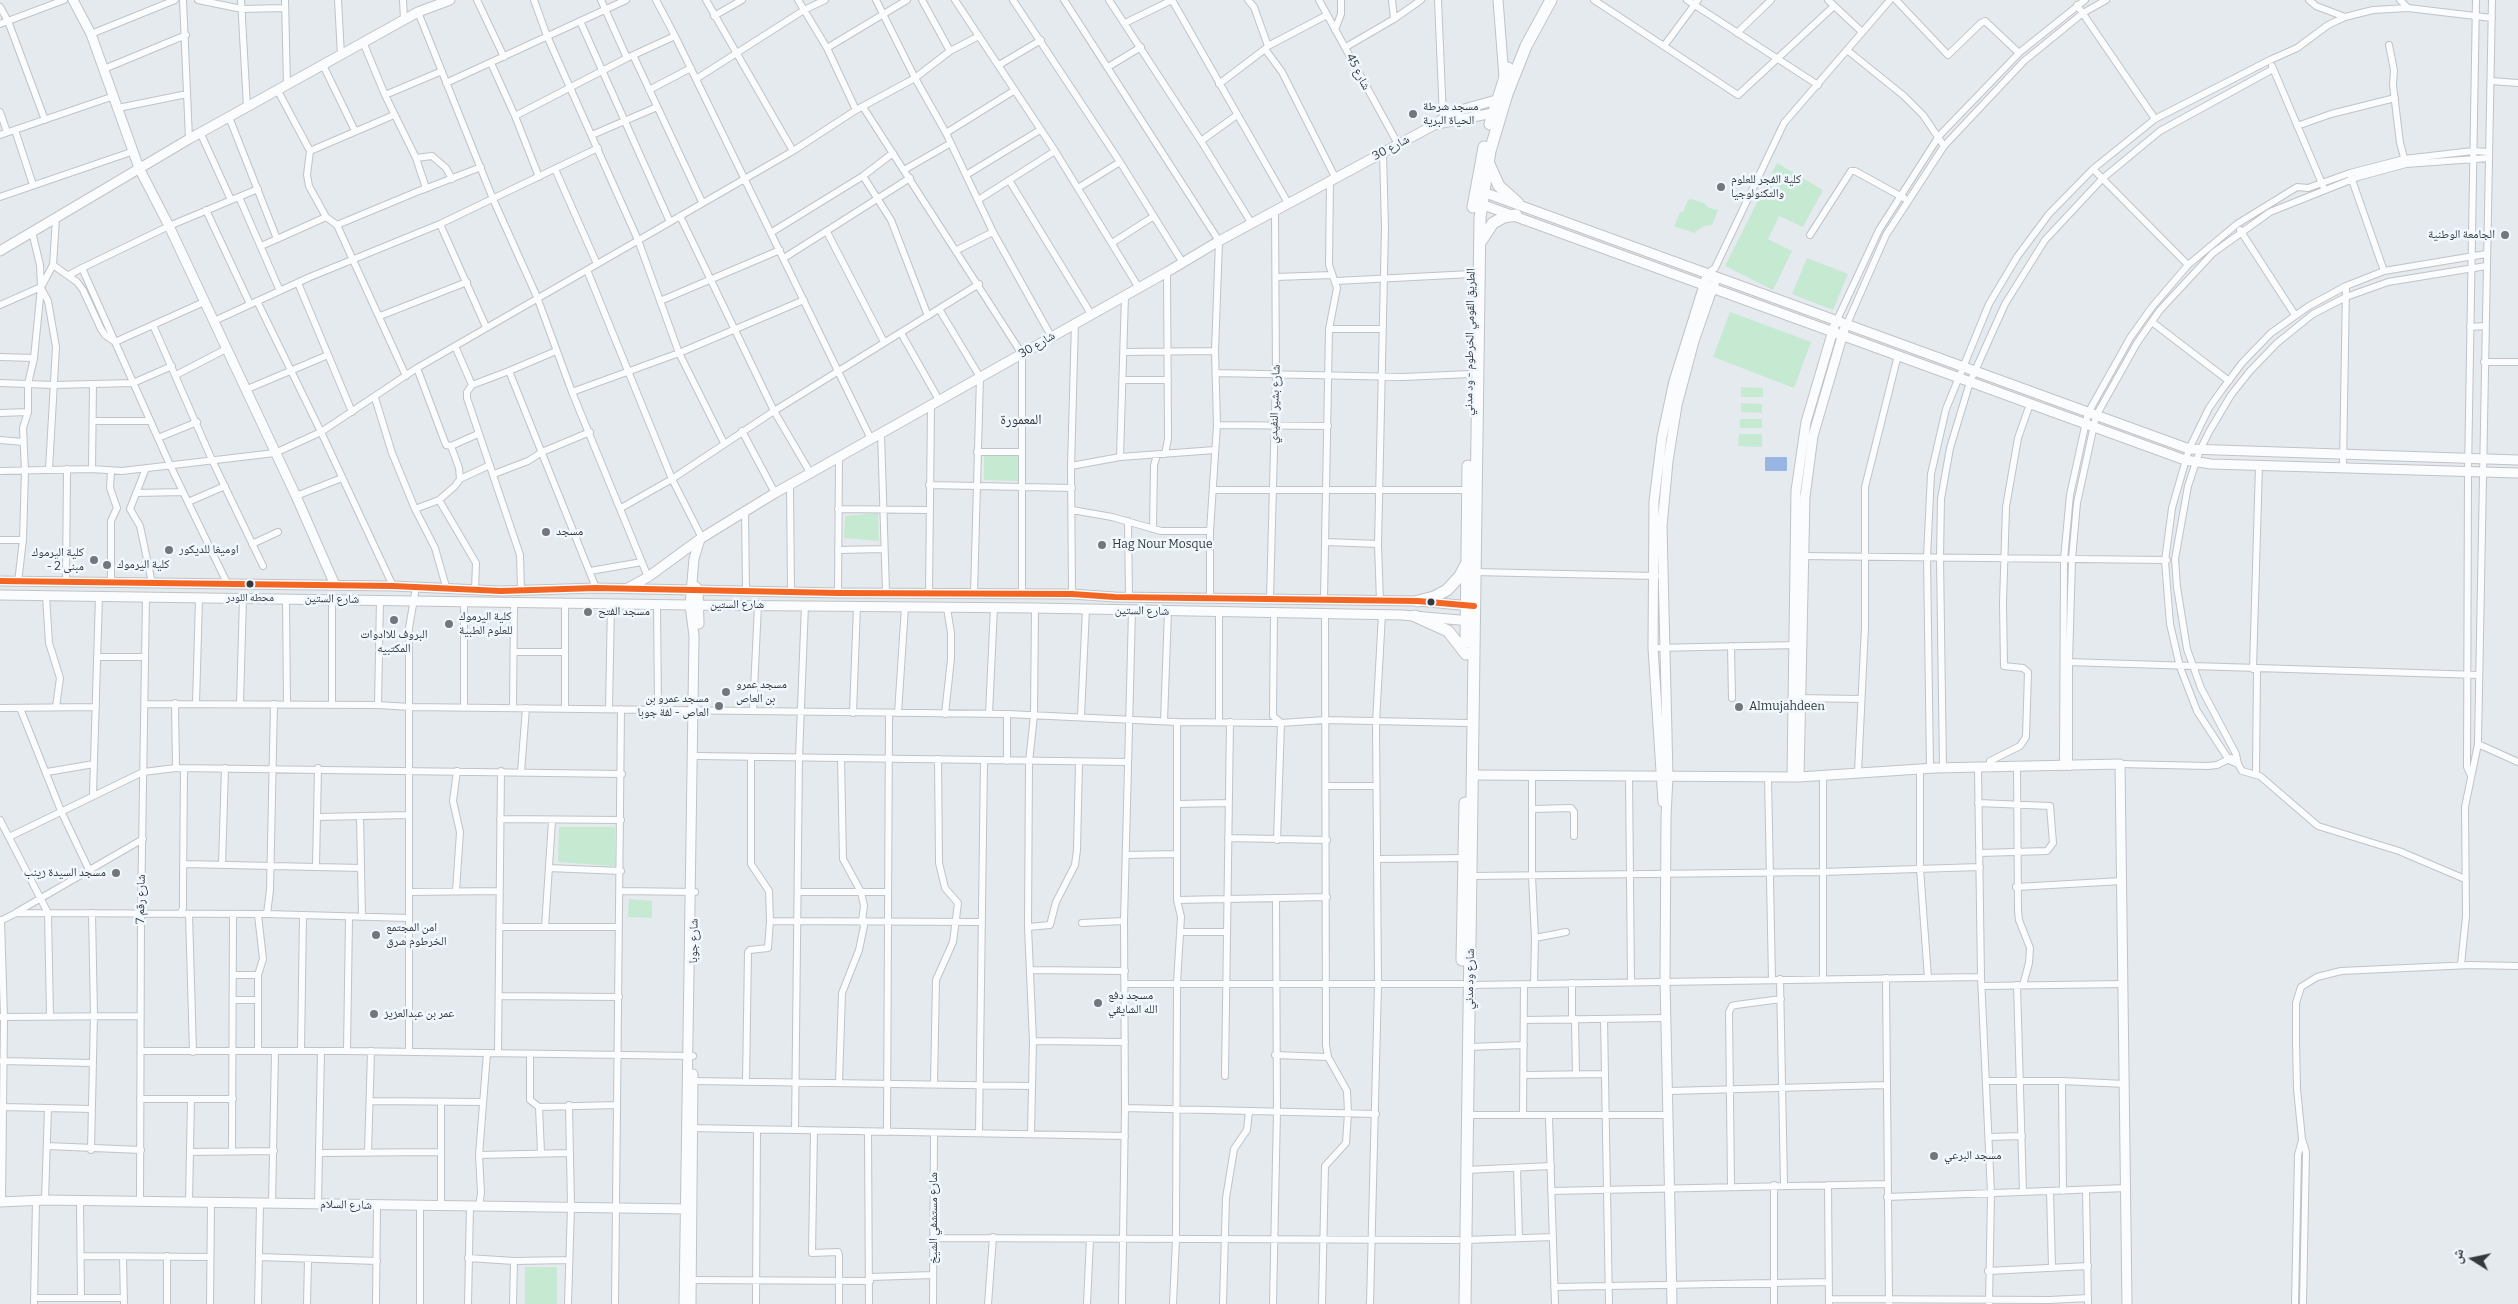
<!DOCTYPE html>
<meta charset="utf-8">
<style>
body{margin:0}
#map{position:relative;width:2518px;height:1304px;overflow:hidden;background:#e5eaef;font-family:Bitter,"Noto Naskh Arabic",serif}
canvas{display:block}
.north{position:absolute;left:2448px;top:1234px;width:50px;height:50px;-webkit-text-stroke:4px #f0f7ff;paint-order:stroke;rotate:280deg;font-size:14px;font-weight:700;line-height:20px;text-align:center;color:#35393c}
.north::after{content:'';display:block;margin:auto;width:18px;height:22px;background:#35393c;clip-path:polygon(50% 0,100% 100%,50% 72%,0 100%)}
</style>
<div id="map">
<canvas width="2518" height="1304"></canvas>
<div class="north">ش</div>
</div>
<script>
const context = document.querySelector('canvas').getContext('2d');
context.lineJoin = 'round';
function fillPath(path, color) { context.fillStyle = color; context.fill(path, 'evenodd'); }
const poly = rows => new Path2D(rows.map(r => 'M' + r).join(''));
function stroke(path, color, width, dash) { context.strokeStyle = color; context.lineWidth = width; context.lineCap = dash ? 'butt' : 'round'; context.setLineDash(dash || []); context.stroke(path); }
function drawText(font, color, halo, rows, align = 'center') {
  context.font = font + ' Bitter,"Noto Naskh Arabic",serif'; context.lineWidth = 5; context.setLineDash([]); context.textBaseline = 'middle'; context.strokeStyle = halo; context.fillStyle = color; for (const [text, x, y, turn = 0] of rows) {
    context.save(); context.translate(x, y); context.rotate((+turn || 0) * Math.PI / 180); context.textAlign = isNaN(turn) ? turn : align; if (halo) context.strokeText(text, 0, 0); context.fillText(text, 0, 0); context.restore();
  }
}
fillPath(poly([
 [1777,163,1823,190,1803,227,1779,216,1768,239,1792,251,1773,290,1725,266],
 [1691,199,1704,203,1709,208,1718,210,1712,225,1704,226,1694,233,1674,226,1680,212,1683,212,1688,200],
 [1807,258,1848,274,1833,310,1792,294],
 [1730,312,1811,342,1794,388,1713,357],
 [1741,387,1763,388,1763,397,1741,397],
 [1741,403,1762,404,1762,413,1741,412],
 [1740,419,1762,419,1762,428,1740,428],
 [1739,434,1762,434,1762,447,1738,446],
 [984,454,1019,454,1018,481,984,480],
 [878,513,879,541,844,538,845,516],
 [559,827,615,827,615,866,558,862],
 [629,899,652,901,652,918,628,917],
 [525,1267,557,1267,557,1304,525,1304]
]), '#c6e9d1');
fillPath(poly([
 [1765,457,1787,457,1787,471,1765,471]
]), '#99b6e2');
const street = poly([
 [183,0,189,139],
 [198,0,242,9,285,8],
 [241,0,247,107],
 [285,0,287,85],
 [338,0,341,55],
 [403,0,404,20],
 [477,0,504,57],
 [534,0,547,36,638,240,679,353,724,443],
 [601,0,627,58,675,36],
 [656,0,675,36,871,439],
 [706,0,793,151],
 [798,0,827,48,856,110],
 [876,0,915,78,946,133,993,232,1051,336],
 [922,0,950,51],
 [955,0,1055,151,1139,288],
 [1013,0,1120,162,1183,263],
 [1064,0,1219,241,1215,351,1217,425,1210,531,1210,597],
 [1109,0,1201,141,1252,224],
 [1172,0,1288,203],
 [1248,0,1254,7,1268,46,1265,49,1282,72,1335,177],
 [1319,0,1398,144],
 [1392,0,1394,19],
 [1438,0,1443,118],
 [1594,0,1738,95,1834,6],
 [1687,0,1818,85],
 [1828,0,1862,32],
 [1896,0,1948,55,1981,23,1985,21,2019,53],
 [2309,0,2316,6,2345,17],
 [2400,0,2408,8],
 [2077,5,2155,119],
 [0,7,8,21,45,120],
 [418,12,493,199,537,297,572,392,648,577],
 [714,16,742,0],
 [580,21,670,222],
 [1125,23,1172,0],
 [0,24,64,0],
 [1335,30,1341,14,1341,0],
 [1737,33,1771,0],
 [91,34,175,0],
 [2389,45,2394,70,2393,85,2400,143,2405,161],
 [1268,46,1327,15],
 [1664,46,1698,0],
 [1346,47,1394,19,1421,0],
 [827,48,907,0],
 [1847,50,1904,96,1923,115,1944,146],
 [633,55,702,202],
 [491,63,515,116,539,177],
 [323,65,355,131],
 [999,65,1041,40],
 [2272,66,2323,186],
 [1108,67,1141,47],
 [104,69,186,35],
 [696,79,804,10,825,0],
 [2491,81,2518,83],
 [446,83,626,0],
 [1219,84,1265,49],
 [649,90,691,68],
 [278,91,310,151,307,175,309,186,326,217,337,225,406,376],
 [385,95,442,71],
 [863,107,1022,354,1022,594],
 [118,108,187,94],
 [0,112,7,132],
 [515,116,627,58],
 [229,117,277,239,261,246],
 [2297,126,2331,114,2395,98],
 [15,130,33,185],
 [200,132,231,200],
 [946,133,1015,90],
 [0,135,114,96],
 [592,135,657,107],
 [1201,141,1237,115],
 [310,151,394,115],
 [416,158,432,156,446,168,452,179],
 [555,169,597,264],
 [2093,169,2188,265],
 [904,170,951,143],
 [966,175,1040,130],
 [863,176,891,220,928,316],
 [2351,177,2384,271],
 [1009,180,1091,314],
 [1078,188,1120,162],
 [422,190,481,167],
 [0,197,134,151],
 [239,197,280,291],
 [978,200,1055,151],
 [206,210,250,304],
 [680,216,774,411,811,474],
 [440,224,486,327],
 [337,225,426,188,416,158,385,95,363,42],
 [2240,230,2295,315],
 [772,232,863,176,893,153],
 [827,232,884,342],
 [1810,235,1851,171,1855,171,1904,198],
 [277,239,326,217],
 [1112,243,1154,216],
 [957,250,993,232],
 [784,258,910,178],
 [53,265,77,282,83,290,101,329,105,335,115,342,204,302],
 [587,270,672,479,702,538],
 [1708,273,1715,268,1784,123,1890,0],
 [69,275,82,268],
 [1276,277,1332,275],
 [1336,281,1471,274],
 [298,283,352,412],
 [41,288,48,301,56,347,49,469],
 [257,301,321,432,393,586],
 [660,301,780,250],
 [0,305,41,287,53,265,56,218],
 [939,309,980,377,974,593],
 [380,316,467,282],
 [1837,320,1879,230,1939,136,2020,52,2085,0],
 [214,321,310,277,440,224,598,148],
 [2152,322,2229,381],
 [1847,324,1886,235,1944,146,2024,61,2083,13,2106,0],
 [153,325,212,460,263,566],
 [2470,327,2485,326],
 [1329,329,1382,329],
 [901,333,939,400],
 [455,346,472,385,509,371],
 [556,351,509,371,596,588],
 [1124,352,1215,351],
 [0,357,34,358],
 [2484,362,2518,362],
 [417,368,446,445,451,446,459,468,460,479],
 [1216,373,1403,377,1470,374],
 [176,375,226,349],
 [1123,380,1168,380],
 [0,383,54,385,133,383,172,366],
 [472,385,467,392,467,398,520,555,521,591],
 [245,390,328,355],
 [572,392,679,353,804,300],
 [375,398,392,453,415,509,439,500,455,486,460,479,490,465],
 [0,413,28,412],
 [94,421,150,421],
 [1217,425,1328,426],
 [742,431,775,493],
 [881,433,886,592],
 [158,438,197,422],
 [0,440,23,442],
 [451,446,478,434],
 [977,452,1021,452],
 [1165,454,1168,439,1167,272],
 [1120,457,1125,296],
 [1071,466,1120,457,1215,450],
 [2343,467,2346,286],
 [146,468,130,509,140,526,152,583],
 [92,469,93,384],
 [0,471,92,469,122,471,275,453,321,432,417,368,793,151,856,110,915,78,950,51,979,36],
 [111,471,110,488,117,508,111,521,111,584],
 [494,474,528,461,542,452,590,432],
 [790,485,791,592],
 [929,485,1072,488],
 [1214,490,1468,490],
 [136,493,183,492],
 [296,496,342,478],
 [439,500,476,563,475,590],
 [188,502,225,486],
 [621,508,672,479,774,411,979,284],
 [415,509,435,548,447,590],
 [838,509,929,510],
 [745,510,746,590],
 [1072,510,1112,517,1161,531,1210,531],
 [1128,521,1129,597],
 [1153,529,1154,465,1157,455],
 [0,540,23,540],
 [1326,542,1378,544],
 [252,544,278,532],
 [838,550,884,549],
 [1800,556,2167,560],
 [590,571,642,562],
 [1474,572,1656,576],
 [18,582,23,540,25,471,23,428,28,412,28,384,34,358,41,287,40,265,32,232],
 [66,582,67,469],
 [228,585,170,465,82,268,169,226,258,189],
 [838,593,839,458],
 [929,593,931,405],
 [1072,594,1071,466,1075,322],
 [46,596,49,643,60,678,56,707],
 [286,598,287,704],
 [1270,598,1276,375,1275,211],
 [1324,599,1329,329,1337,288,1329,265,1330,180],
 [464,602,464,708],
 [1380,602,1378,544,1385,228,1383,152],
 [657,604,658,709],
 [1274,613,1273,716,1281,723,1277,840],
 [1731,646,1732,698],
 [1653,648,1797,645],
 [515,652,565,652],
 [97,657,145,657],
 [2067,662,2479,675],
 [2253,669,2259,465],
 [1797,698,1860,699],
 [175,703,176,768],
 [240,703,243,598],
 [145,704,378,705,410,707,1007,714,1177,722,1281,723,1325,720,1466,723],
 [196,704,199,598],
 [332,704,332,599],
 [378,705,380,599],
 [0,708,96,707],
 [20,708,61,811,90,872],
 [513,708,514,603],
 [609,708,611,603],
 [565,709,565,603],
 [753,711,758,605],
 [853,713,857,606],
 [898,713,905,607],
 [945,714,951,659,951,633,947,608],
 [989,714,994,607],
 [1007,714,1007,761],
 [1081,716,1086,609],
 [1164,721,1168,611],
 [1219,722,1219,612],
 [2478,744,2518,762],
 [697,756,1128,762],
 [2120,764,2208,766,2217,765,2231,758],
 [2238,764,2236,754,2201,688,2187,649,2177,587,2175,559,2188,486,2200,450,2209,432,2231,395,2250,371,2277,343,2313,314,2346,297,2388,282,2486,266],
 [2017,767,2018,911,2019,920,2030,948,2029,963,2023,985],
 [2063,767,2064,559,2070,495,2088,413,2130,338,2152,307,2188,265,2237,224,2297,187,2308,188,2350,173,2404,159,2473,151,2489,152],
 [2069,767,2069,662,2072,559,2077,503,2096,416,2137,343,2160,310,2213,253,2270,212,2358,177,2406,164,2489,158],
 [1930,768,1927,557,1931,474,1946,409,1989,304,2017,257,2049,214,2093,169,2155,119,2270,60,2297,48,2328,25,2345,17,2373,10,2408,8,2492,18],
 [1943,768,1940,557,1941,499,1950,448,1970,382,2005,304,2045,240,2102,179,2160,131,2273,69],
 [1989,768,1990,761,2020,746,2026,737,2028,672,2023,668,2004,666,2003,603,2006,507,2018,438,2030,404],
 [1920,769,1920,868,1928,978],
 [1978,769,1981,977,1991,1193,1989,1304],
 [47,772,94,764],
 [521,772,526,708],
 [1858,772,1865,627,1865,487,1898,355],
 [2256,774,2257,669],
 [1532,775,1532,876,1535,938,1534,984],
 [1629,775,1631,982],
 [1823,776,1823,978],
 [2471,776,2467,767,2468,472,2476,0],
 [1768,777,1772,980],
 [1327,786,1376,786],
 [93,794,99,596],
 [1978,803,2050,806,2053,843,2047,851,1980,853],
 [1177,804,1227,803],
 [1533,809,1571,808,1574,812,1574,836],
 [360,816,362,917],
 [318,817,408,815],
 [500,819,621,820],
 [0,820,48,913,50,1016],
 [9,837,143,772,176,768,622,774],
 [1228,838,1327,840],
 [1126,855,1177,854],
 [1378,859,1464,858],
 [184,864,361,868],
 [222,865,225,768],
 [316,866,318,768],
 [549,868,621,871],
 [1472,876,1822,872,1980,867],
 [2465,879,2399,851,2318,826,2260,776,2242,771,2238,764,2229,760,2197,711,2180,667,2170,624,2165,561,2172,508,2189,449,2209,408,2221,391,2242,363,2271,333,2309,306,2346,286,2384,271,2486,254],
 [2016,887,2122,881],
 [456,891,460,832,453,801,457,771],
 [621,891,695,892],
 [409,892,499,891],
 [799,892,888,892],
 [1177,900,1327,897],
 [17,912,143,839],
 [180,914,183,908,183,890,184,768],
 [189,914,193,1052],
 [267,914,270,890,274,704],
 [1,920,4,1017,2,1202],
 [0,921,16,913,267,914,408,918],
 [770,921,982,922],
 [1082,923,1124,921],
 [500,927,619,927],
 [545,927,552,821],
 [1028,927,1050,925,1056,902,1075,865,1077,850,1079,762],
 [1181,932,1227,932],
 [1535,938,1566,932],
 [2461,965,2466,916,2465,807,2478,744,2492,0],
 [1030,970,1125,971],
 [235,975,258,975],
 [1886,978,1889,1304],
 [1780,979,1784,1185],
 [1126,984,1462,984],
 [1470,985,1981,977],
 [2017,985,2023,1192],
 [1982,986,2124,984],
 [499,996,619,997],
 [234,1000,258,1000],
 [1,1017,140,1016],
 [1572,1019,1572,983],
 [1575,1019,1576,1075],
 [1604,1019,1609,1304],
 [1524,1020,1666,1018],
 [1033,1041,1125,1042],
 [1468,1047,1524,1045],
 [258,1050,258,975,263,959,258,915],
 [141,1051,347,1051,693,1056],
 [301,1051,303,916],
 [347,1051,349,918],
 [409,1052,409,628,416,587],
 [498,1053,501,771],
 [530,1054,530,1100,539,1107,617,1105],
 [1275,1055,1328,1057],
 [2,1061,92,1063],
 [1524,1075,1605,1074],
 [1225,1076,1230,722],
 [693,1081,1031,1086],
 [1987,1081,2062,1081,2125,1084],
 [2062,1081,2063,1191],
 [746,1082,748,952,750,950,768,948,770,921,769,891,751,864,751,757],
 [839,1082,842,993,859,950,864,926,862,921,864,906,861,892,843,859,841,758],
 [934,1084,936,980,953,942,958,903,945,888,939,863,938,759],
 [1669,1091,1886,1085],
 [140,1099,233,1099],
 [370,1101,483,1102],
 [3,1107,92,1109],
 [539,1107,541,1153],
 [1125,1108,1376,1114],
 [1467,1115,1669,1115],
 [1523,1115,1524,984],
 [1549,1117,1555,1304],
 [689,1128,1125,1136],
 [795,1130,799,757,805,605],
 [814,1131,812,1253,838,1252,839,1255,839,1304],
 [868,1132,869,1304],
 [887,1132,889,714],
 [979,1132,984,760],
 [1031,1134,1033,1041,1028,927,1029,762,1034,715,1035,608],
 [1989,1137,2022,1136],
 [47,1146,141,1150],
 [91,1150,94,1015,92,913],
 [232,1151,233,915],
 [190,1152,274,1151],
 [319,1153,441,1152],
 [368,1153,371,1051],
 [479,1155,569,1153],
 [1517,1168,1519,1238],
 [1466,1170,1551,1166],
 [1828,1185,1829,1304],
 [1731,1186,1729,1012,1732,1006,1736,1005,1781,999],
 [2086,1190,2088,1304],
 [1551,1191,1888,1184],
 [2050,1191,2052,1268],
 [1887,1197,2127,1188],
 [45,1200,48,1108],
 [80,1201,81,1298],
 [140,1201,141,913,146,596],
 [189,1202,191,1099],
 [272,1204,275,1051],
 [318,1205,321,1051],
 [441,1206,441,1102],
 [479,1207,481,1193,479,1155,487,1053],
 [934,1238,1458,1240],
 [1465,1240,1553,1237],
 [81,1256,210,1257],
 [123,1257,124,1304],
 [259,1257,377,1261],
 [468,1258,514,1261,569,1260],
 [1988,1271,2088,1266],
 [870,1277,933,1275],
 [691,1280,870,1281],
 [1554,1287,1828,1282],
 [34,1298,124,1298],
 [1829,1299,2050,1300,2088,1298],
 [34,1304,36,1200],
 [167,1304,167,1256],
 [210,1304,211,1203],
 [258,1304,260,1204],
 [307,1304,308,1260],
 [376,1304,377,1205],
 [420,1304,420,1206],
 [468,1304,470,1206],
 [513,1304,514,1261],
 [568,1304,571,1207,569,1105],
 [615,1304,621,709],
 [756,1304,757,1130],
 [933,1304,934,1133],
 [988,1304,993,1237],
 [1087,1304,1090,1239],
 [1122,1304,1125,1108,1124,921,1132,611],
 [1173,1304,1176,1240,1177,983,1181,917,1177,900,1177,722],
 [1223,1304,1226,1198,1234,1149,1247,1130,1249,1111],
 [1273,1304,1277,1111,1276,898],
 [1322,1304,1325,1166,1346,1143,1348,1113,1347,1091,1328,1057,1326,1045,1325,614],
 [1370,1304,1378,985,1376,722,1382,614],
 [1774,1304,1774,1185],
 [2295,1304,2298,1155,2302,1140],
 [2303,1304,2306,1152,2302,1139,2297,1089,2296,1041,2296,1003,2301,987,2317,977,2341,971,2471,965,2518,966]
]);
const secondary = poly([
 [73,0,91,34,139,168,169,226,296,496,335,585],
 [1498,0,1504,77],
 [1437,124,1493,113],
 [1483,192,2189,449,2518,460],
 [1481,204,2185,460,2211,464,2518,473],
 [0,251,189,139,418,12,450,0],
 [0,581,393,586,501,591,596,588,838,593,1072,594,1115,597,1418,601,1471,606],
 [694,585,698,589,699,624],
 [628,588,648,577,700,539],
 [0,595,690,605,1035,608,1402,615,1471,621],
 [1472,775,1799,777,1935,768,2120,764,2127,1304],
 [1792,777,1796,491,1806,422,1834,327],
 [1799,777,1805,497,1813,436,1844,330],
 [1663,802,1653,648,1654,501,1662,437,1674,381,1706,279],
 [0,1202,45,1200,690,1209],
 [684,1304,694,636,690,605,694,559,700,539,775,493,1167,272,1219,241,1436,124,1450,113,1496,100],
 [691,1304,693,1074],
 [1672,1304,1665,981,1666,817,1668,776,1662,526,1668,461,1677,405,1694,341,1715,281]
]);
const highway = poly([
 [1490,124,1508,68],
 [1488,162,1499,186,1518,203],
 [1473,207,1484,147],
 [1481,241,1493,223,1504,217,1516,215],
 [1418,601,1434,597,1447,590,1460,576,1465,566],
 [1415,616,1448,631,1466,654],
 [1466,642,1468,466],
 [1462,960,1465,803],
 [1465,1304,1480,218,1490,151,1507,94,1526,46,1551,0]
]);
stroke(street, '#c0c3c7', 8);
stroke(secondary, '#c0c3c7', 11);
stroke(highway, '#c0c3c7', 13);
stroke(street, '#fbfcfd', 6);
stroke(secondary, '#fbfcfd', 9);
stroke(highway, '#fbfcfd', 11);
stroke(poly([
 [0,581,393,586,501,591,596,588,838,593,1072,594,1115,597,1418,601,1474,606]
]), '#f26522', 6);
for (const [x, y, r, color] of [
 [1413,114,5,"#73777b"],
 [1721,187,5,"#73777b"],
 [2505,235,5,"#73777b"],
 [546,532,5,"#73777b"],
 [1102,545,5,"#73777b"],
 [169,550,5,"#73777b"],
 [94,560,5,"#73777b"],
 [107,565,5,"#73777b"],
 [250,584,4.5,"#35393c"],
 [1431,602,4.5,"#35393c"],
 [588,612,5,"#73777b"],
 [394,620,5,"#73777b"],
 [449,624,5,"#73777b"],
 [726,692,5,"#73777b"],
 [719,706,5,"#73777b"],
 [1739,707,5,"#73777b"],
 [116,873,5,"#73777b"],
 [376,935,5,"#73777b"],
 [1098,1003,5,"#73777b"],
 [374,1014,5,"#73777b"],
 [1934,1156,5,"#73777b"]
]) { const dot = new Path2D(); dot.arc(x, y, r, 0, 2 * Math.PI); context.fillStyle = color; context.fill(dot); stroke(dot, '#f0f7ff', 2); }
drawText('11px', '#35393c', '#f0f7ff', [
 ["محطه اللودر",250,598]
]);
drawText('12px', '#35393c', '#f0f7ff', [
 ["شارع 45",1358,72,63],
 ["شارع 30",1391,148,-28],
 ["الطريق القومي الخرطوم - ود مدني",1470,342,-89],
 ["شارع 30",1037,345,-31],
 ["شارع بشير النفيدي",1275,404,-88],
 ["شارع الستين",332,599,1],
 ["شارع الستين",737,605],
 ["شارع الستين",1142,611,1],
 ["شارع رقم 7",141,899,-89],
 ["شارع جوبا",694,941,-89],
 ["شارع ود مدني",1470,979,-89],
 ["شارع السلام",346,1205,1],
 ["شارع مستشفي الشيخ",934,1218,-90]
]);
drawText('12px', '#35393c', '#f0f7ff', [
 ["مسجد شرطة",1423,107],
 ["الحياة البرية",1423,121],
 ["كلية الفجر للعلوم",1731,180],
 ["والتكنولوجيا",1731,194],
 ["الجامعة الوطنية",2495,235,"right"],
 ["مسجد",556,532],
 ["Hag Nour Mosque",1112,545],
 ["اوميغا للديكور",179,550],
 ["كلية اليرموك",84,553,"right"],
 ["- مبنى 2",84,567,"right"],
 ["كلية اليرموك",117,565],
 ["مسجد الفتح",598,612],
 ["كلية اليرموك",459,617],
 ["للعلوم الطبية",459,631],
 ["البروف للاادوات",394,635,"center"],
 ["المكتبيه",394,649,"center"],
 ["مسجد عمرو",736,685],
 ["بن العاص",736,699],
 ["مسجد عمرو بن",709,699,"right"],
 ["العاص - لفة جوبا",709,713,"right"],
 ["Almujahdeen",1749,707],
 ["مسجد السيدة زينب",106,873,"right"],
 ["امن المجتمع",386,928],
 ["الخرطوم شرق",386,942],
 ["مسجد دفع",1108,996],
 ["الله الشايقي",1108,1010],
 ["عمر بن عبدالعزيز",384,1014],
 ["مسجد البرعي",1944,1156]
], 'left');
drawText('14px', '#35393c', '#f0f7ff', [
 ["المعمورة",1021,420]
]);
</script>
